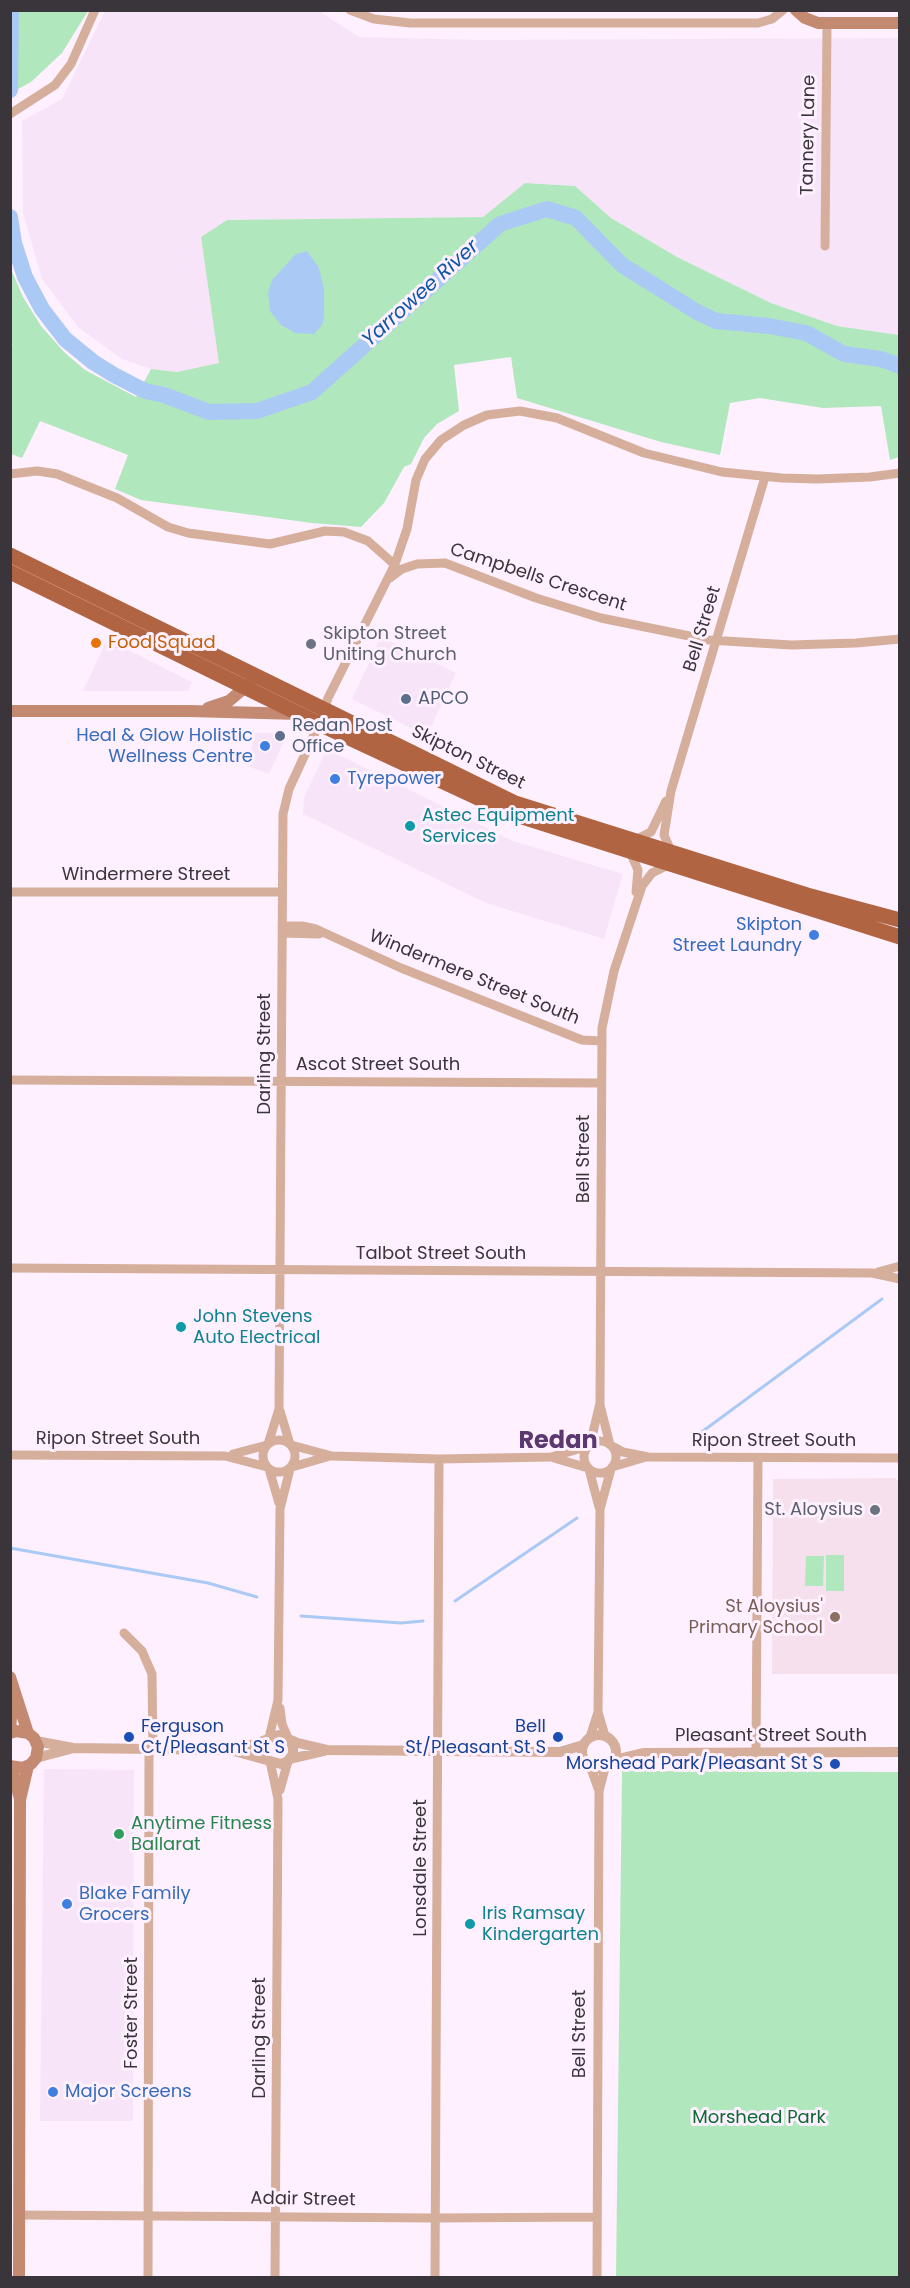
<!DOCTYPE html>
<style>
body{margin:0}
#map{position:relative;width:910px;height:2288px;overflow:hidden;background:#fef0ff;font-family:Poppins,sans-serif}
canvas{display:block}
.frame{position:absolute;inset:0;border:12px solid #3a353a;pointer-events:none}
</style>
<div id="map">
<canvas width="910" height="2288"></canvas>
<div class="frame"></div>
</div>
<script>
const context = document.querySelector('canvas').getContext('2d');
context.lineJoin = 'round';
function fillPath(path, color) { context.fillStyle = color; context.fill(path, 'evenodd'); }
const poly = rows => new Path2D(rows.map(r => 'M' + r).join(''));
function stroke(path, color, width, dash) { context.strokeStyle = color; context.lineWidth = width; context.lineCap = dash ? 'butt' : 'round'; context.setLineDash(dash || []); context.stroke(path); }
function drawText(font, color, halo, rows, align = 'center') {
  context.font = font + ' Poppins,sans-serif'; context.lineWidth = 6; context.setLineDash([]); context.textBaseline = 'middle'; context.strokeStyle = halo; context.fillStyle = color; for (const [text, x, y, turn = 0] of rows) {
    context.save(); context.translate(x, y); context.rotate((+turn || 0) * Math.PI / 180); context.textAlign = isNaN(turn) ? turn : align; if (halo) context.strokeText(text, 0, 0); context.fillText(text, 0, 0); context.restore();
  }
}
fillPath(poly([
 [105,11,319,11,359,37,480,40,899,38,899,335,837,326,771,303,677,257,611,218,575,186,525,183,483,217,227,220,201,237,220,363,177,372,151,369,122,359,78,327,42,279,23,213,22,121,62,99],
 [381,637,456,673,427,736,352,699],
 [107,639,192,682,188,691,83,691],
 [253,733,286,733,287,735,269,774,250,767],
 [327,749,513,841,623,874,604,939,486,903,303,814,304,797],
 [44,1769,134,1770,133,2121,40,2121]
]), '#f7e4f9');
fillPath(poly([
 [895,1478,899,1482,898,1674,772,1674,773,1479]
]), '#f7e0ed');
fillPath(poly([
 [11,10,88,11,62,53,31,82,11,93],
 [525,183,575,186,611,218,677,257,771,303,837,326,899,335,899,457,890,460,881,406,823,408,760,398,730,403,720,455,661,442,517,398,511,357,454,365,459,411,437,424,424,438,411,464,404,467,384,503,361,527,312,523,141,500,115,489,128,455,40,421,22,458,11,454,10,346,13,346,10,340,10,267,23,297,41,326,64,352,85,370,136,397,151,369,177,372,219,363,201,237,227,220,483,217],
 [826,1555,844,1555,844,1591,826,1591],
 [806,1556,824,1556,823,1586,805,1586],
 [622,1771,899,1772,899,2277,616,2277]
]), '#b1e7bd');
fillPath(poly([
 [307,251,319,268,324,289,324,317,322,325,314,334,295,333,281,325,270,311,268,293,272,280,296,254]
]), '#aacaf5');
stroke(poly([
 [699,1434,882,1299],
 [10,1548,208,1583,257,1597],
 [455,1601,577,1518],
 [301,1616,401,1623,423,1621]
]), '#aacaf5', 3);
stroke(poly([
 [10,90,11,10],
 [10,217,14,243,25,277,42,309,65,339,93,362,114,375,145,391,164,395,209,412,257,411,312,392,500,224,547,209,576,218,622,265,697,312,716,321,769,326,806,333,844,354,881,359,900,366]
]), '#aacaf5', 16);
stroke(poly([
 [350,10,374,19,410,23,758,23,772,19,783,10],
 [10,114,55,85,71,64,95,10],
 [825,246,827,24],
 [10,474,37,471,57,474,117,498,168,527,188,533,270,544,325,531,344,532,368,541,395,565],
 [390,578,402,569,417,564,445,563,536,598,601,618,709,640,791,645,856,643,900,639],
 [635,840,651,832,666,801],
 [671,851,664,835,671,791,765,477],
 [630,852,638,870,636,892],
 [10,892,282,892],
 [282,926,302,926,316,929,401,968,582,1040,601,1041],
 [282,933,319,934],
 [10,1080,601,1083],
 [10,1268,872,1273,900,1279],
 [878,1272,900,1266],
 [600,1405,610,1445],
 [280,1411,290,1444],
 '263 1456a16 16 0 1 1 32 0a16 16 0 1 1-32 0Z',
 '584 1457a16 16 0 1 1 32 0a16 16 0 1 1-32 0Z',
 [268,1444,279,1409,283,814,289,789,319,724,328,698,395,564,407,529,416,480,425,459,441,440,464,425,487,415,520,411,557,418,644,453,722,472,782,478,817,479,870,477,900,473],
 [291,1445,332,1456,439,1459,551,1457,589,1446],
 [590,1445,600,1403,602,1028,614,971,642,886,652,873,668,865],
 [612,1446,623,1452,648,1457,900,1458],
 [233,1454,267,1445],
 [10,1455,225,1456,267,1467],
 [554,1458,588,1468],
 [292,1467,330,1456],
 [612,1467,646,1457],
 [269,1469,279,1503],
 [589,1469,599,1507],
 [124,1633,142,1651,152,1674,153,1749],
 [280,1708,282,1724,288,1738],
 [598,1712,605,1736],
 [590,1737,598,1712,600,1509,611,1469],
 [269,1738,278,1700,280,1509,290,1469],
 [756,1752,758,1458],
 [270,1761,278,1799,275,2278],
 [590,1766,599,1791],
 [280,1790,288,1761],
 [19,2215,435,2218,596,2217],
 [148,2278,149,1749],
 [435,2278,439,1459],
 [597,2278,599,1791,605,1768]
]), '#d6ae9c', 9);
stroke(poly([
 '582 1752a17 17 0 1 1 34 0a17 17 0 1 1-34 0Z',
 [36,1741,73,1748,229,1750,255,1744,279,1735,298,1743,328,1750,560,1752,583,1745],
 [234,1751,281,1764,288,1761,293,1754,293,1747,290,1740],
 [36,1758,70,1749],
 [290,1759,324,1751],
 [614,1760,643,1753,900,1752]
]), '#d6ae9c', 10);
stroke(poly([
 [796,10,805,18,818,23,900,23],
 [208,708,229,701,251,682],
 [10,711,189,711,299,714],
 [10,1677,28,1733],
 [10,1729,13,1695],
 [10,1733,16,1731,28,1733,34,1738,38,1747,36,1758,31,1764,23,1768,10,1766],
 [11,1766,20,1799],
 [19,2278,20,1800,28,1766]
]), '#c48a71', 12);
stroke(poly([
 [10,555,515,803,807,895,900,920],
 [10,572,332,730,510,813,900,937]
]), '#b06441', 15);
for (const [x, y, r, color] of [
 [96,643,6,"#e8710a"],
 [311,644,6,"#6b7280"],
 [406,699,6,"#5c6f8a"],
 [280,736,6,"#5c6f8a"],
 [265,746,6,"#3f7fe0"],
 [335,779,6,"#3f7fe0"],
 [410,826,6,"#0f9aa8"],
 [814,935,6,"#3f7fe0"],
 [181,1327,6,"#0f9aa8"],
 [875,1510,6,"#6b7280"],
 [835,1617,6,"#8d6e63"],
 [129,1737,6,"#1a4fb4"],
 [558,1737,6,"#1a4fb4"],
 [835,1764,6,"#1a4fb4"],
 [119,1834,6,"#2e9e5b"],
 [67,1904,6,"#3f7fe0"],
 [470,1924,6,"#0f9aa8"],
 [53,2092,6,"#3f7fe0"]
]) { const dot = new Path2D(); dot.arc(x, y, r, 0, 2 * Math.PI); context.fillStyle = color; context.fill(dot); stroke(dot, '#fef0ff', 2); }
drawText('18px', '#3a353a', '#fef0ff', [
 ["Tannery Lane",809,135,-89],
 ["Campbells Crescent",538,578,18],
 ["Bell Street",703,629,-73],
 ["Skipton Street",468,758,26],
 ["Windermere Street",146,875],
 ["Windermere Street South",474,978,22],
 ["Darling Street",265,1054,-90],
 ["Ascot Street South",378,1065],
 ["Bell Street",584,1159,-90],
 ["Talbot Street South",441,1254],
 ["Ripon Street South",118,1439],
 ["Ripon Street South",774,1441],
 ["Pleasant Street South",771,1736],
 ["Lonsdale Street",421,1868,-90],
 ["Foster Street",132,2013,-90],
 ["Bell Street",580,2034,-90],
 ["Darling Street",260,2038,-90],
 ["Adair Street",303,2200,1]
]);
drawText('18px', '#5b616d', '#fef0ff', [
 ["Skipton Street",323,634],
 ["Uniting Church",323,655],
 ["St. Aloysius",863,1510,"right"]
], 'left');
drawText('18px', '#c56008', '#fef0ff', [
 ["Food Squad",108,643]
], 'left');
drawText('18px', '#4e5e75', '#fef0ff', [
 ["APCO",418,699],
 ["Redan Post",292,726],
 ["Office",292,747]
], 'left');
drawText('18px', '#366cbe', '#fef0ff', [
 ["Heal & Glow Holistic",253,736,"right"],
 ["Wellness Centre",253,757,"right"],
 ["Tyrepower",347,779],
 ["Skipton",802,925,"right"],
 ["Street Laundry",802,946,"right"],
 ["Blake Family",79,1894],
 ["Grocers",79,1915],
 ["Major Screens",65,2092]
], 'left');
drawText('18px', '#0d838f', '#fef0ff', [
 ["Astec Equipment",422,816],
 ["Services",422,837],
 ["John Stevens",193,1317],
 ["Auto Electrical",193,1338],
 ["Iris Ramsay",482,1914],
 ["Kindergarten",482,1935]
], 'left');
drawText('18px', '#785e54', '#fef0ff', [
 ["St Aloysius'",823,1607],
 ["Primary School",823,1628]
], 'right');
drawText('18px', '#164399', '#fef0ff', [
 ["Ferguson",141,1727,"left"],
 ["Ct/Pleasant St S",141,1748,"left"],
 ["Bell",546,1727],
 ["St/Pleasant St S",546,1748],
 ["Morshead Park/Pleasant St S",823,1764]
], 'right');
drawText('18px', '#27864d', '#fef0ff', [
 ["Anytime Fitness",131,1824],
 ["Ballarat",131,1845]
], 'left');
drawText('18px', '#0c6932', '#fef0ff', [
 ["Morshead Park",759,2118]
]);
drawText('italic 20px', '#0e56a8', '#fef0ff', [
 ["Yarrowee River",421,294,-42]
]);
drawText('bold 24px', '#5c3871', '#fef0ff', [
 ["Redan",558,1442]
]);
</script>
